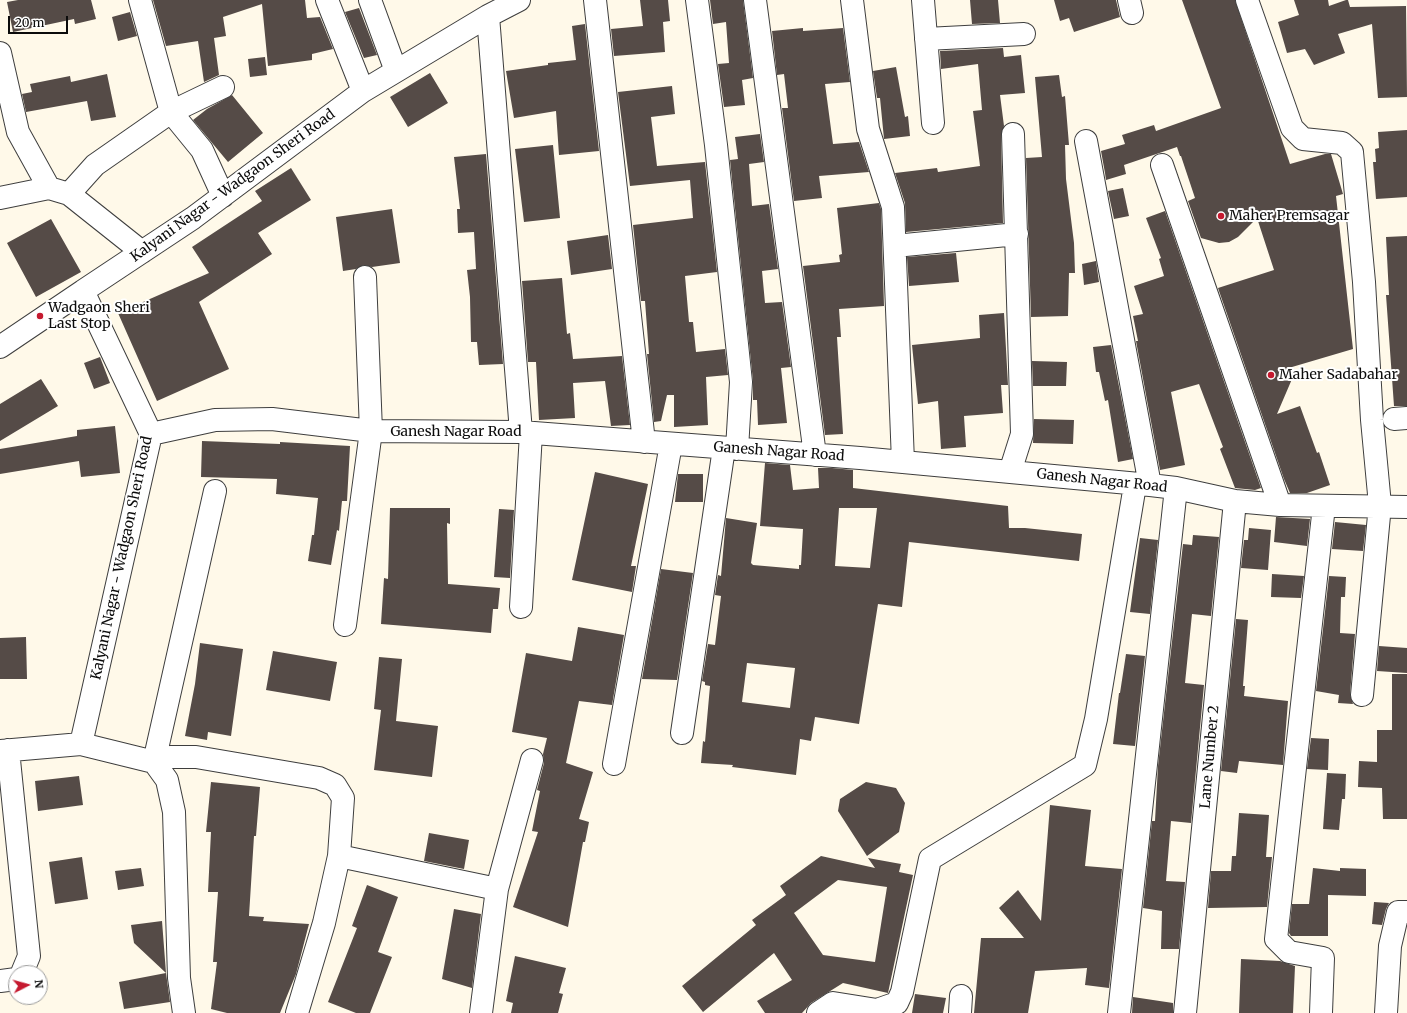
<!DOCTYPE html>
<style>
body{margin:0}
#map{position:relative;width:1407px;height:1013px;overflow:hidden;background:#fff9e9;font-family:Merriweather,serif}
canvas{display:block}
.north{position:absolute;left:8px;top:965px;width:40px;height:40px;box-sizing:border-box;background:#fff;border:1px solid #9d9d9d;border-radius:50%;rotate:84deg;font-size:11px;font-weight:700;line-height:16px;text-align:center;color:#0b0b0b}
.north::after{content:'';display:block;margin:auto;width:14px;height:18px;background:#c5192f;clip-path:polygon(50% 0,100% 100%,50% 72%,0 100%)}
.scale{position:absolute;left:8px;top:16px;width:60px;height:18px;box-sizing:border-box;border:2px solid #0b0b0b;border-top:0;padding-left:5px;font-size:12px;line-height:14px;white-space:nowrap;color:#0b0b0b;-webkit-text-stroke:3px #fff;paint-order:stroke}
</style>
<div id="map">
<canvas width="1407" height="1013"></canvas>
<div class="north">N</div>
<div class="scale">20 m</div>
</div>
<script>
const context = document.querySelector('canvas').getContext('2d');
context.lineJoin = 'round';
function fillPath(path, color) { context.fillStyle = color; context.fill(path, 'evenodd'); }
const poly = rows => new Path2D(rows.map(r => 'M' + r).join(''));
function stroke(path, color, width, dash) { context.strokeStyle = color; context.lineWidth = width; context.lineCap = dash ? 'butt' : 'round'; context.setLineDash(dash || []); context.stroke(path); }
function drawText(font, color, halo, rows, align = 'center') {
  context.font = font + ' Merriweather,serif'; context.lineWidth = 4; context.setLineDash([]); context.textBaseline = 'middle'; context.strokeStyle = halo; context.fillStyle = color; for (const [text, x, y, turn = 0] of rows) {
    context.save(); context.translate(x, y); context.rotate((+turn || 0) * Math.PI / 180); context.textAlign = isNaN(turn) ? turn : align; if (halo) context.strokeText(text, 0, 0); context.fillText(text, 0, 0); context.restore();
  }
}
fillPath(poly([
 [18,0,91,0,96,19,75,24,74,19,13,32,7,2],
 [153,0,305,0,307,18,320,17,333,49,312,54,312,60,268,66,262,4,223,17,226,36,214,38,219,75,204,82,198,41,166,46],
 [640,0,668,0,670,21,663,22,665,52,614,56,611,29,643,26],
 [710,0,743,0,753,78,742,80,745,105,724,107,718,64,729,63,726,22,713,24],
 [970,0,998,0,1000,23,972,24],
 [1054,0,1116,0,1120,17,1074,32,1069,18,1060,21],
 [1182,0,1235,0,1290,164,1325,154,1331,154,1343,194,1336,196,1353,349,1292,367,1292,379,1277,414,1300,406,1317,453,1319,452,1330,485,1307,493,1290,493,1284,479,1218,288,1274,270,1257,218,1238,237,1229,242,1219,243,1201,238,1188,201,1195,198,1181,156,1180,156,1177,147,1124,165,1126,174,1106,180,1105,173,1101,151,1125,144,1122,135,1154,125,1156,131,1221,108],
 [1294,0,1328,0,1329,6,1346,0,1348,0,1350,7,1406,6,1407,97,1378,98,1372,24,1338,34,1345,53,1314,65,1305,49,1287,53,1278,22,1299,15],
 [359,8,377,55,364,58,345,12],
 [130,12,137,36,118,41,112,17],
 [585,24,599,151,559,155,556,111,514,118,506,71,548,65,548,63,576,60,572,26],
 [803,28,803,31,843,28,850,82,825,84,833,144,859,142,869,172,819,176,822,198,794,201,782,108,788,108,784,74,777,75,772,31],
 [1003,48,1004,57,1021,55,1025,93,1000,95,1004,126,1001,134,1003,223,906,232,905,203,895,173,937,168,938,172,980,166,973,111,982,110,978,64,941,69,940,51],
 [265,57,267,75,250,77,248,59],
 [896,67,905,117,908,116,910,136,884,139,880,98,877,98,873,71],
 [430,73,448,103,408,127,390,97],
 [107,74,116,117,91,121,87,101,26,112,22,94,32,92,30,84,70,76,71,82],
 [1059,75,1062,97,1065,96,1069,145,1065,145,1066,179,1074,243,1075,273,1069,273,1068,316,1031,317,1026,158,1042,157,1035,77],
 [672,86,675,114,651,117,657,166,705,162,717,272,685,276,689,322,693,322,696,352,725,349,728,375,706,377,708,425,674,427,674,395,667,395,661,421,654,422,647,354,649,354,645,301,641,301,633,225,693,218,690,180,630,186,618,92],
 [232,95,263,133,228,162,193,120,207,109],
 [1407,130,1407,197,1376,199,1373,162,1376,162,1375,149,1379,148,1378,132],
 [760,134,764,162,749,164,752,206,769,204,778,269,762,271,765,303,782,302,791,367,781,368,787,423,758,425,757,400,753,400,753,381,730,160,738,159,735,137],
 [553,145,560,218,524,222,515,149],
 [486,154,503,364,479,365,477,342,471,342,470,297,467,270,476,269,474,232,458,233,457,209,460,209,454,157],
 [291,168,311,200,258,233,272,254,199,302,229,369,157,401,118,313,209,273,192,247,262,201,255,191],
 [1123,188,1129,216,1114,219,1108,191],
 [879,203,881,209,884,306,839,309,841,337,837,337,843,434,825,435,803,266,840,262,839,255,842,254,837,208],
 [392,209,400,263,372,267,364,265,356,269,343,271,336,217],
 [1165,211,1261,488,1255,490,1235,488,1220,449,1223,447,1199,384,1171,392,1185,465,1160,470,1136,341,1138,341,1133,316,1143,314,1134,286,1164,276,1159,259,1161,258,1146,218],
 [51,219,81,272,36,297,7,243],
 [608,235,612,269,571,275,567,241],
 [1407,236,1407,406,1394,406,1386,295,1389,295,1386,237],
 [956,253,959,282,909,286,907,257],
 [1096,261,1099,282,1084,285,1082,264],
 [562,278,567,334,570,333,573,359,622,356,630,425,611,426,605,381,573,383,575,418,539,420,536,362,528,362,522,281],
 [1004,313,1008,385,1001,385,1003,413,964,416,966,447,941,449,938,401,918,404,912,345,980,338,979,315],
 [1111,345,1133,459,1118,462,1108,400,1105,401,1099,372,1096,372,1093,347],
 [100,357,110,383,94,389,84,363],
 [1032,361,1067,362,1066,386,1033,386],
 [41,379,58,406,0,441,0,404],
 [1034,419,1074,420,1073,444,1033,443],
 [115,426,120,473,81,477,79,461,0,474,0,449,77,436,77,430],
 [202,441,280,444,280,442,350,446,347,501,342,501,339,531,337,530,331,565,308,561,312,535,314,535,318,498,276,494,277,479,201,477],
 [765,463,790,465,793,490,819,488,818,468,832,468,853,470,853,488,1008,506,1009,528,1025,528,1082,534,1079,561,909,542,902,607,878,604,859,724,815,717,811,741,800,739,796,775,732,767,733,765,701,763,703,741,705,742,710,686,705,685,705,682,702,681,708,644,715,645,721,596,715,595,718,575,721,576,726,518,757,523,751,563,753,565,799,569,799,565,801,565,803,529,760,526],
 [839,508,877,508,870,568,835,566],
 [747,663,795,668,790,708,742,702],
 [595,472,648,484,631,566,636,566,632,592,572,580],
 [678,474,703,474,703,502,675,502],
 [390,508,450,508,450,524,447,523,448,584,500,588,498,609,493,609,491,633,381,624,384,578,388,579],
 [499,509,514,510,510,578,494,577],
 [1276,517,1310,519,1307,546,1274,542],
 [1335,522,1366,525,1363,551,1332,549],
 [1249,528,1271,530,1268,570,1241,568,1244,540,1248,540],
 [1193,535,1219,537,1211,616,1192,614,1185,683,1204,685,1191,823,1171,821,1166,881,1185,882,1179,949,1161,949,1162,911,1143,908,1152,821,1155,821,1158,766,1183,544,1192,545],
 [1140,538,1158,540,1150,614,1130,612],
 [661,569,693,573,677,680,642,679],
 [1272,574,1304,576,1301,598,1271,597],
 [1329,576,1346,577,1345,597,1341,597,1340,633,1355,634,1350,694,1353,704,1338,703,1339,695,1316,691],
 [1236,619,1248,620,1243,686,1245,686,1244,696,1288,701,1283,765,1239,761,1237,773,1221,771],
 [578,627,624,635,612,705,579,701,566,763,593,772,579,819,589,822,585,842,583,842,568,927,513,907,538,832,532,831,540,791,537,790,544,763,543,754,547,738,512,732,526,653,572,661],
 [26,637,27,679,0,679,0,638],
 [200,643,243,649,231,736,208,732,207,740,185,736,195,684],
 [1379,646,1407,648,1407,673,1377,671],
 [273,651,337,662,330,701,266,690],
 [1126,654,1145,656,1135,746,1113,744,1119,693,1120,693],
 [379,657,402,659,396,721,438,726,432,777,374,770,381,710,374,709],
 [1392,674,1407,674,1407,819,1383,819,1382,788,1358,787,1359,761,1377,762,1377,730,1392,730],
 [1311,738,1329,739,1328,770,1307,769],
 [1327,773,1346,774,1345,799,1342,799,1339,830,1323,829],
 [79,776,83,805,38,811,35,781],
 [211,782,260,787,256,836,254,836,249,916,264,917,263,921,309,924,296,974,280,1013,227,1013,211,1009,217,962,213,962,218,892,208,892,211,832,206,832],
 [866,782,896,788,905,803,899,832,867,856,838,811,840,799],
 [1050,805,1091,810,1085,866,1122,869,1109,988,1085,985,1087,968,1035,971,1028,1013,974,1013,981,938,1024,938,999,908,1018,890,1041,921],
 [1239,813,1269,815,1266,857,1272,857,1267,907,1208,908,1211,871,1231,871,1232,856,1236,856],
 [429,833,469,840,464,869,424,861],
 [821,856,875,868,868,858,901,864,899,872,913,875,888,993,843,983,811,1003,802,1013,765,1013,757,1001,792,980,774,953,703,1012,682,986,756,925,752,920,786,895,780,886],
 [838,880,887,887,875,962,823,955,794,913],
 [82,857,88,899,55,904,49,862],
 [141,868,144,886,118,890,115,871],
 [1313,868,1340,871,1340,868,1366,869,1366,896,1328,895,1328,936,1291,936,1289,933,1292,904,1309,904],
 [367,885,398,897,378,952,392,957,370,1013,356,1013,328,1002,357,928,352,926],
 [1374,902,1389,903,1386,909,1382,925,1372,924],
 [454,909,481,914,472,988,442,979],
 [162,921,166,973,134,943,131,925],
 [515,956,566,968,559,993,563,994,558,1013,511,1013,513,1003,506,1001],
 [1241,959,1280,961,1295,966,1293,1013,1239,1013],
 [166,973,170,1002,124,1009,119,982],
 [915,994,946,998,943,1013,912,1013],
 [1133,997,1173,1003,1173,1013,1132,1013]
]), '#554b47');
const minor = poly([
 [140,0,171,112,202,150,223,196],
 [327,0,363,91],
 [370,0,396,71],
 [595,0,644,442],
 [697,0,716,145,741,382,737,449],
 [755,0,815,455],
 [852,0,868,129,893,207,903,462],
 [923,0,933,123],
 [1129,0,1132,13],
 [1247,0,1292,128,1303,139,1342,143,1352,152,1364,282,1372,420,1380,505,1362,695],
 [488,16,521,432],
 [926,39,1024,34],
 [0,53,18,132,49,188,69,194,142,252],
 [1086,141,1150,485],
 [1162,165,1280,505],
 [69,194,95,165,171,112,223,87],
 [0,198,49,188],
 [895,246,1017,234],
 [0,347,83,291],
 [1394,419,1407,418],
 [151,434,215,420,272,419,371,431,521,432,860,458,1150,485,1176,488,1235,501,1280,505,1407,507],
 [1010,472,1022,434,1013,134],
 [215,491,154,762,170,757,196,757,319,778,335,785,343,798,339,856,324,923,297,1013],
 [521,607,531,433],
 [345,625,371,431,365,277],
 [682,733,724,448],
 [8,750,29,956,22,973],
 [0,751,81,744],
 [614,764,671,444],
 [339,856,497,889],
 [0,981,16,979],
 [184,1013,179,978,174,812,167,780,154,762,81,744,151,434,83,291,193,218,363,91,488,16,519,0],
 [481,1013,497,889,532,760],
 [818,1013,833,1003,877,1010,897,1003,902,992,930,859,1085,765,1096,719,1135,485],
 [960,1013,961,996],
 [1119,1013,1176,488],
 [1185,1013,1235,501],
 [1321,1013,1323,958,1289,952,1276,939,1324,506],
 [1386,1013,1390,946,1398,912,1407,912]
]);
stroke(minor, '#3e3e3e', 24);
stroke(minor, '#fff', 22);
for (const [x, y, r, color] of [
 [1221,216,4,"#c5192f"],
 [40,316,4,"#c5192f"],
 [1271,375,4,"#c5192f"]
]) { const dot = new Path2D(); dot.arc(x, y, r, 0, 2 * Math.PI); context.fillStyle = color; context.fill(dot); stroke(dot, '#fff', 1.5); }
drawText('14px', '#0b0b0b', '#fff', [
 ["Kalyani Nagar - Wadgaon Sheri Road",233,186,-36],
 ["Ganesh Nagar Road",456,432],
 ["Ganesh Nagar Road",779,452,4],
 ["Ganesh Nagar Road",1102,481,6],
 ["Kalyani Nagar - Wadgaon Sheri Road",122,558,-78],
 ["Lane Number 2",1210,757,-85]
]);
drawText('14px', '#0b0b0b', '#fff', [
 ["Maher Premsagar",1229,216],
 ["Wadgaon Sheri",48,308],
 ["Last Stop",48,324],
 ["Maher Sadabahar",1279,375]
], 'left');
</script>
